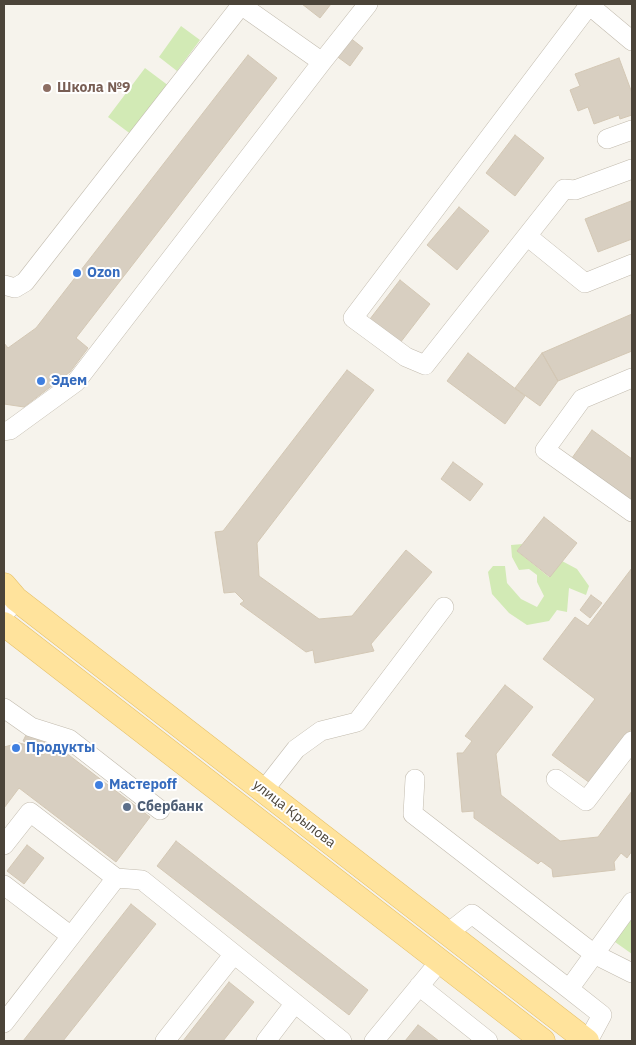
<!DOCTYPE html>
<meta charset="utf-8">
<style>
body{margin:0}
#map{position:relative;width:636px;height:1045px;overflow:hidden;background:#f6f3ec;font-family:"IBM Plex Sans",sans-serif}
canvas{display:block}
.frame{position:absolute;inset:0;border:5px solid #4b4439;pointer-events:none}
</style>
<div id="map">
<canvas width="636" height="1045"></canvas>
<div class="frame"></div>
</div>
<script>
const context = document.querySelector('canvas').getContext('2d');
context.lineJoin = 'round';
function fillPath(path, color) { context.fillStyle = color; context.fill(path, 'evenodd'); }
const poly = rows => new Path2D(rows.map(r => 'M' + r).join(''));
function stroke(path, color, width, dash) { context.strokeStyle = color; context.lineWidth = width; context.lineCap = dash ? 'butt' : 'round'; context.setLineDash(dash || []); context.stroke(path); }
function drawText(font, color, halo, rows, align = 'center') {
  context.font = font + ' "IBM Plex Sans",sans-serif'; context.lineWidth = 4; context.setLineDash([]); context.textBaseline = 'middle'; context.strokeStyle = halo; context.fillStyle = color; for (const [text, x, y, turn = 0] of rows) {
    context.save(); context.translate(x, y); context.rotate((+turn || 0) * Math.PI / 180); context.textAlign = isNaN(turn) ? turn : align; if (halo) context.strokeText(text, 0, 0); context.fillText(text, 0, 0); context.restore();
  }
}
fillPath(poly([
 [181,26,200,40,177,71,159,57],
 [145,68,169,86,132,135,108,117],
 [523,544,517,551,549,577,562,561,577,569,589,586,586,595,569,588,567,612,557,610,549,621,527,625,509,613,492,594,488,572,493,566,505,566,507,583,521,599,537,607,544,596,537,582,537,575,529,569,519,570,512,557,511,545],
 [632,916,632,954,615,942,618,933]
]), '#d2eab5');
const building = poly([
 [302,4,331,4,320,18,302,4],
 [349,37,363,48,350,66,335,55,349,37],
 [248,55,277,78,76,338,88,348,70,372,24,407,4,404,4,343,8,348,36,328,248,55],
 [619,58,632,93,632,115,620,119,619,115,594,124,588,107,578,111,570,90,580,86,575,74,619,58],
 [515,135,544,158,515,196,486,173,515,135],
 [631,201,632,205,632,239,598,252,585,219,631,201],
 [459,207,489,231,457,270,427,245,459,207],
 [400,280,430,304,400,343,370,319,400,280],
 [632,314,632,351,558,381,542,353,632,314],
 [468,353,525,396,505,424,447,381,468,353],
 [542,353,558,381,540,406,515,388,542,353],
 [347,370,374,390,257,543,259,576,319,619,352,616,406,550,432,572,371,644,374,651,315,663,313,650,306,652,240,604,244,601,235,592,224,593,215,532,223,531,347,370],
 [592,430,632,459,632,501,572,458,592,430],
 [453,462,483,484,470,501,441,479,453,462],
 [544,517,577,543,550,577,517,551,544,517],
 [632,568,632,728,590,783,552,755,595,699,543,659,575,617,588,626,632,568],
 [591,595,602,603,590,618,580,610,591,595],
 [505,685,533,707,496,754,501,795,560,841,598,837,632,791,632,851,627,858,621,853,614,862,615,870,553,877,552,869,541,861,538,864,474,818,474,811,462,812,457,753,463,753,472,741,465,736,505,685],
 [28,731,46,738,42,748,23,741,28,731],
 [19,743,32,746,44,755,53,743,150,817,116,862,19,788,4,808,4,747,19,743],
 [176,841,368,990,349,1015,157,866,176,841],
 [27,845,44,858,24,884,7,871,27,845],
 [131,904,156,924,63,1041,23,1041,131,904],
 [229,982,254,1002,223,1041,183,1041,229,982],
 [418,1025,421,1027,439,1041,405,1041,418,1025]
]);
fillPath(building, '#d8cfc1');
stroke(building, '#d3c7b4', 1);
const minor = poly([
 [590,4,353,318,406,357,425,365,564,189,575,190,632,169],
 [241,5,322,62],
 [589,5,632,41],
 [607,139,632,130],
 [527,236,585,283,632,264],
 [4,285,15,288,25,282,242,4],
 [632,378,582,399,545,450,632,512],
 [4,431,10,430,76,382,322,62,368,4],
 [4,614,16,599],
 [4,708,31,727,69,739,160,810],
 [415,779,413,814,594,954,632,973],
 [556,779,586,801,632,741],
 [264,790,296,749,321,731,357,722,444,607],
 [4,845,30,812,116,878,142,880,342,1041],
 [4,885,71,936],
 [448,933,472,914,569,989,602,1015,588,1041],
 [419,986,488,1041],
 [569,989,632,902],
 [4,1023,116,878],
 [165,1041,234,954],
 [266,1041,295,1003],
 [374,1041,440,961]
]);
const major = poly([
 [4,585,16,599,587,1041],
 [4,624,543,1041]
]);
stroke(minor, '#c2bbae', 20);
stroke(major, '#e6c16a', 25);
stroke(minor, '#fff', 19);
stroke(major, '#ffe39c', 24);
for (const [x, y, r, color] of [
 [47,88,5,"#8d6e63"],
 [77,273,5,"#3f7fe0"],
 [41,381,5,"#3f7fe0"],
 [16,748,5,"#3f7fe0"],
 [99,785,5,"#3f7fe0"],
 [127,807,5,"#5c6f8a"]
]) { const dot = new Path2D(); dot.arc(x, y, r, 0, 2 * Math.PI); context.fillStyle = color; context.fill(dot); stroke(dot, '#fff', 2); }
drawText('bold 14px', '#785e54', '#fff', [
 ["Школа №9",57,88]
], 'left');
drawText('bold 14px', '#366cbe', '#fff', [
 ["Ozon",87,273],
 ["Эдем",51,381],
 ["Продукты",26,748],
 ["Мастерoff",109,785]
], 'left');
drawText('bold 14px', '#4e5e75', '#fff', [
 ["Сбербанк",137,807]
], 'left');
drawText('14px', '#4b4439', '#fff', [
 ["улица Крылова",294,814,38]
]);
</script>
